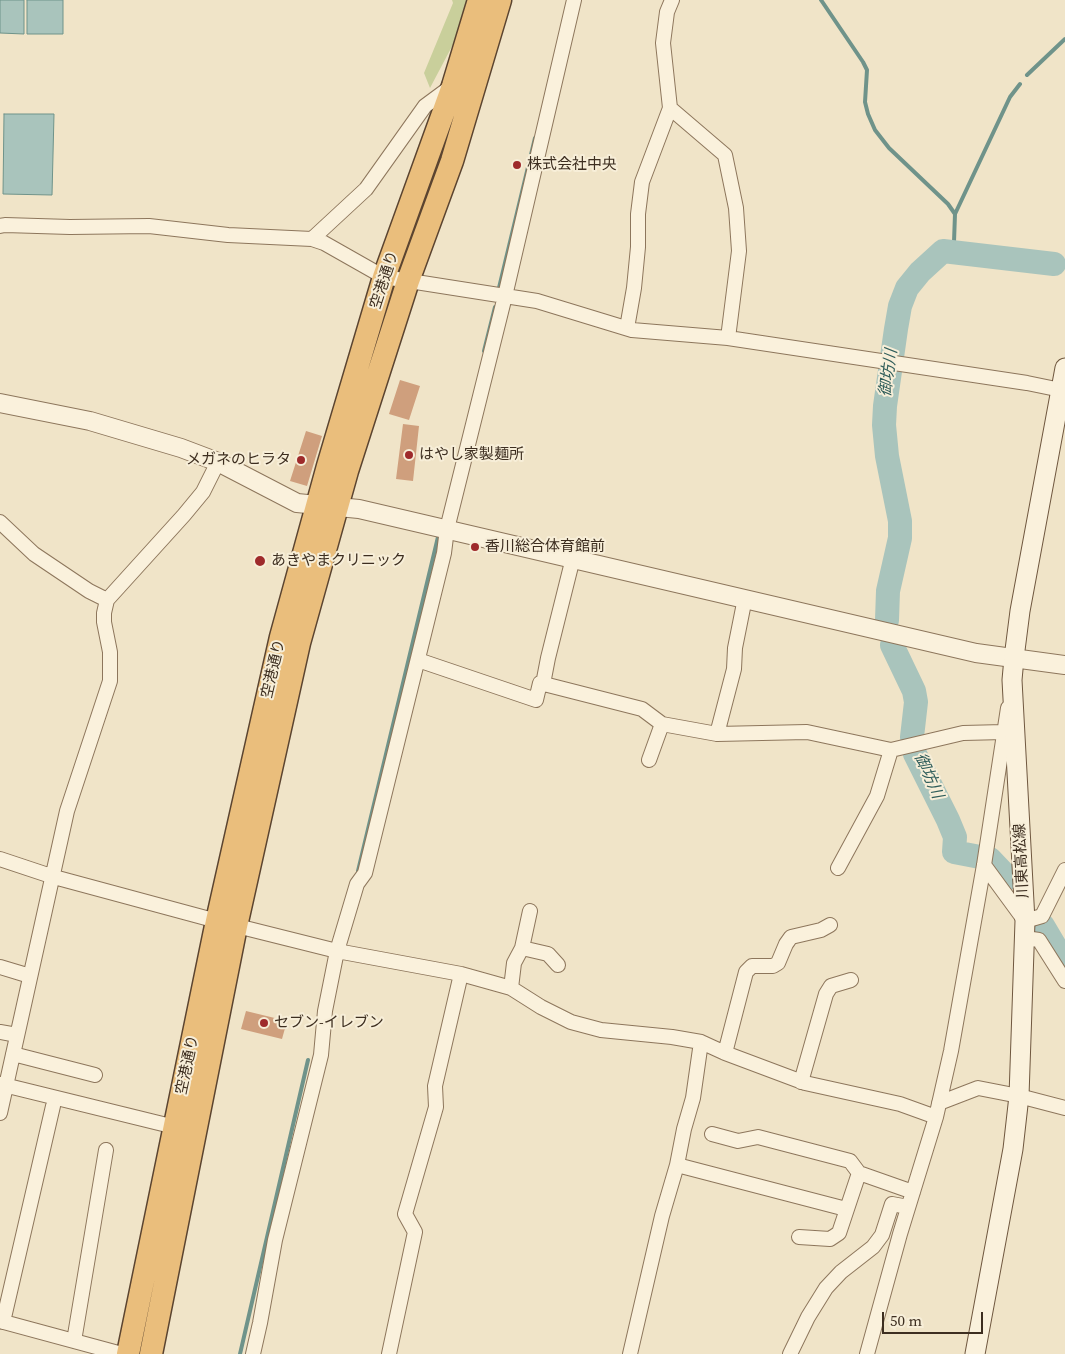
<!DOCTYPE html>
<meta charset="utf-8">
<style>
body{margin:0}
#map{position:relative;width:1065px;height:1354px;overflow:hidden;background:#f0e4c8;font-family:"Source Serif 4",serif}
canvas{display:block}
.scale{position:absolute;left:882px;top:1312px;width:101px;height:22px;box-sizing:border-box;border:2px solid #3d2e20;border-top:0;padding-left:6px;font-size:15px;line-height:18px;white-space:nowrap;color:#3d2e20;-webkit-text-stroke:4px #f7eed8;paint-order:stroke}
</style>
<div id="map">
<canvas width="1065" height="1354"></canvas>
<div class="scale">50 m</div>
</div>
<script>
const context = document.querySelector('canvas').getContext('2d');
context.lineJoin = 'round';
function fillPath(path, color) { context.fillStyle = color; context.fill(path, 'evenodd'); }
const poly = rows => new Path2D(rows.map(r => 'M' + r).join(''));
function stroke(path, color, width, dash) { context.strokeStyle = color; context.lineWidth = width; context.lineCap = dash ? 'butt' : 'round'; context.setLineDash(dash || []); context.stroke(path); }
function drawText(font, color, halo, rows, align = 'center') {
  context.font = font + ' "Source Serif 4","Noto Sans JP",serif'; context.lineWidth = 4; context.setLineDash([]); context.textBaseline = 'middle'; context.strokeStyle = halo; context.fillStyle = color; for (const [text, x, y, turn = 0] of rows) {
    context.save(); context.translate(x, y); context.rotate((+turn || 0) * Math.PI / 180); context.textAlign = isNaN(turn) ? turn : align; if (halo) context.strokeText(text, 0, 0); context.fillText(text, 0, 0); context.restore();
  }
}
fillPath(poly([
 [452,0,472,0,468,16,430,88,424,73,453,3]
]), '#c9cf9b');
const water = poly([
 [0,0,24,0,24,34,0,33,0,0],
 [27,0,63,0,63,34,27,34,27,0],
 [4,114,54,114,52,195,3,194,4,114]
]);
fillPath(water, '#a9c4bc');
stroke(water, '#6f938a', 1);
stroke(poly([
 [821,0,863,62,867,70,865,102,868,114,875,130,889,148,948,204,955,214,954,242,950,252],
 [1027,75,1065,39],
 [955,214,1010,97,1020,84],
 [498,292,535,138],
 [484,351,495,307],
 [358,871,438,537],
 [240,1354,308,1060]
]), '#6f938a', 4);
stroke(poly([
 [887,620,888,591,900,538,900,521,887,456,884,425,885,406,896,329,900,306,907,288,920,272,943,251,1054,264],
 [892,645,914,691,916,702,912,737,915,754,948,820,955,837,954,852,980,857],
 [990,859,1008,878],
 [1043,926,1065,963]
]), '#a9c4bc', 24);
fillPath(poly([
 [400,380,420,386,409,420,389,414],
 [403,424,419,426,413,481,396,479],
 [306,431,322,436,307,486,290,481],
 [246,1011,287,1021,282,1039,241,1029]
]), '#cf9f7d');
const minor = poly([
 [672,0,667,12,663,43,670,108,725,155,736,208,739,251,728,338],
 [0,226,5,225,70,227,149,226,228,235,312,239,324,243,384,277,537,301,632,330,728,338,1027,383,1061,390],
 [312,239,366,189,425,106,452,86],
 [627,328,634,288,638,247,638,214,642,182,670,108],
 [0,522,34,554,89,591,107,600],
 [418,660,536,700,540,683,642,709,662,724,717,734,807,732,891,750,963,733,1004,732],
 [543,684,548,658,573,558],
 [717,734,734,669,735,648,745,598],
 [649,760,662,724],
 [0,859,54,877,217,921,337,951,461,974,511,988,541,1007,571,1022,601,1030,672,1037,701,1042,725,1053,805,1083,900,1104,936,1117],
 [984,865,1025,921,1042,916,1065,870],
 [838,868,877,796,891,750],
 [1025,938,1039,940,1065,981],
 [522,948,548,954,558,965],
 [0,967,30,976],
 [511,988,514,963,522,948,530,911],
 [0,1032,17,1035],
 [725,1053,746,972,752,966,773,966,778,963,786,944,791,937,821,930,830,925],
 [13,1054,95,1075],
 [801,1082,826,994,831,986,851,980],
 [0,1084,175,1127],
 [939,1103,978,1088,1019,1096,1065,1108],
 [0,1113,67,811,110,681,110,652,104,622,104,613,107,600,184,515,203,492,218,462],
 [712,1134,738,1141,758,1137,850,1161,859,1173,913,1192],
 [677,1165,846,1209],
 [799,1237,830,1239,839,1233,859,1173],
 [0,1321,122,1354],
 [3,1322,53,1106],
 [74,1341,106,1150],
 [253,1354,260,1323,275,1240,321,1055,325,1011,337,951,357,884,365,873,444,553,447,529,505,296,574,0],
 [389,1354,415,1232,405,1214,436,1107,435,1086,461,974],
 [630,1354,662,1216,677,1165,684,1129,693,1098,701,1042],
 [790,1354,808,1317,826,1288,841,1272,873,1247,882,1235,892,1204,908,1207],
 [867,1354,900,1234,936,1117,951,1051,984,865,1008,708]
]);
const tertiary = poly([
 [0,403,90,421,181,448,218,462,297,503,359,509,976,653,1065,665]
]);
const secondary = poly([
 [975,1354,1013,1149,1019,1096,1025,921,1012,680,1014,658,1020,611,1065,368]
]);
const trunk = poly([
 [128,1354,217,921,281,637,328,466,384,277,453,86,479,0],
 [151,1354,236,926,299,643,347,471,408,281,452,161,500,0]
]);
stroke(minor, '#8d765c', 16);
stroke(tertiary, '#8d765c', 20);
stroke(secondary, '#6f573f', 21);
stroke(trunk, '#5b4430', 25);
stroke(minor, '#faf1dc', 14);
stroke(tertiary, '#faf1dc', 18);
stroke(secondary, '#faf1dc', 19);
stroke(trunk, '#eabe7c', 22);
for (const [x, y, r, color] of [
 [517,165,5,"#9e2a2b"],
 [409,455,5,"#9e2a2b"],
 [301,460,5,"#9e2a2b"],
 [475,547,5,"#9e2a2b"],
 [260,561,6,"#9e2a2b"],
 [264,1023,5,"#9e2a2b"]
]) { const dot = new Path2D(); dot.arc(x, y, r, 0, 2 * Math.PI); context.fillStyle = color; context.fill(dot); stroke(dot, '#f7eed8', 2); }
drawText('15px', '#3d2e20', '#f7eed8', [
 ["株式会社中央",527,165],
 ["はやし家製麺所",419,455],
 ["メガネのヒラタ",291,460,"right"],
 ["香川総合体育館前",485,547],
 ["あきやまクリニック",271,561],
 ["セブン-イレブン",274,1023]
], 'left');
drawText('15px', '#3d2e20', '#f7eed8', [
 ["空港通り",385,280,-72],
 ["空港通り",274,669,-77],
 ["川東高松線",1022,861,-93],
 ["空港通り",188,1065,-78]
]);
drawText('italic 16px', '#2f5d5a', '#f7eed8', [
 ["御坊川",889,373,-82],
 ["御坊川",928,776,66]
]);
</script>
